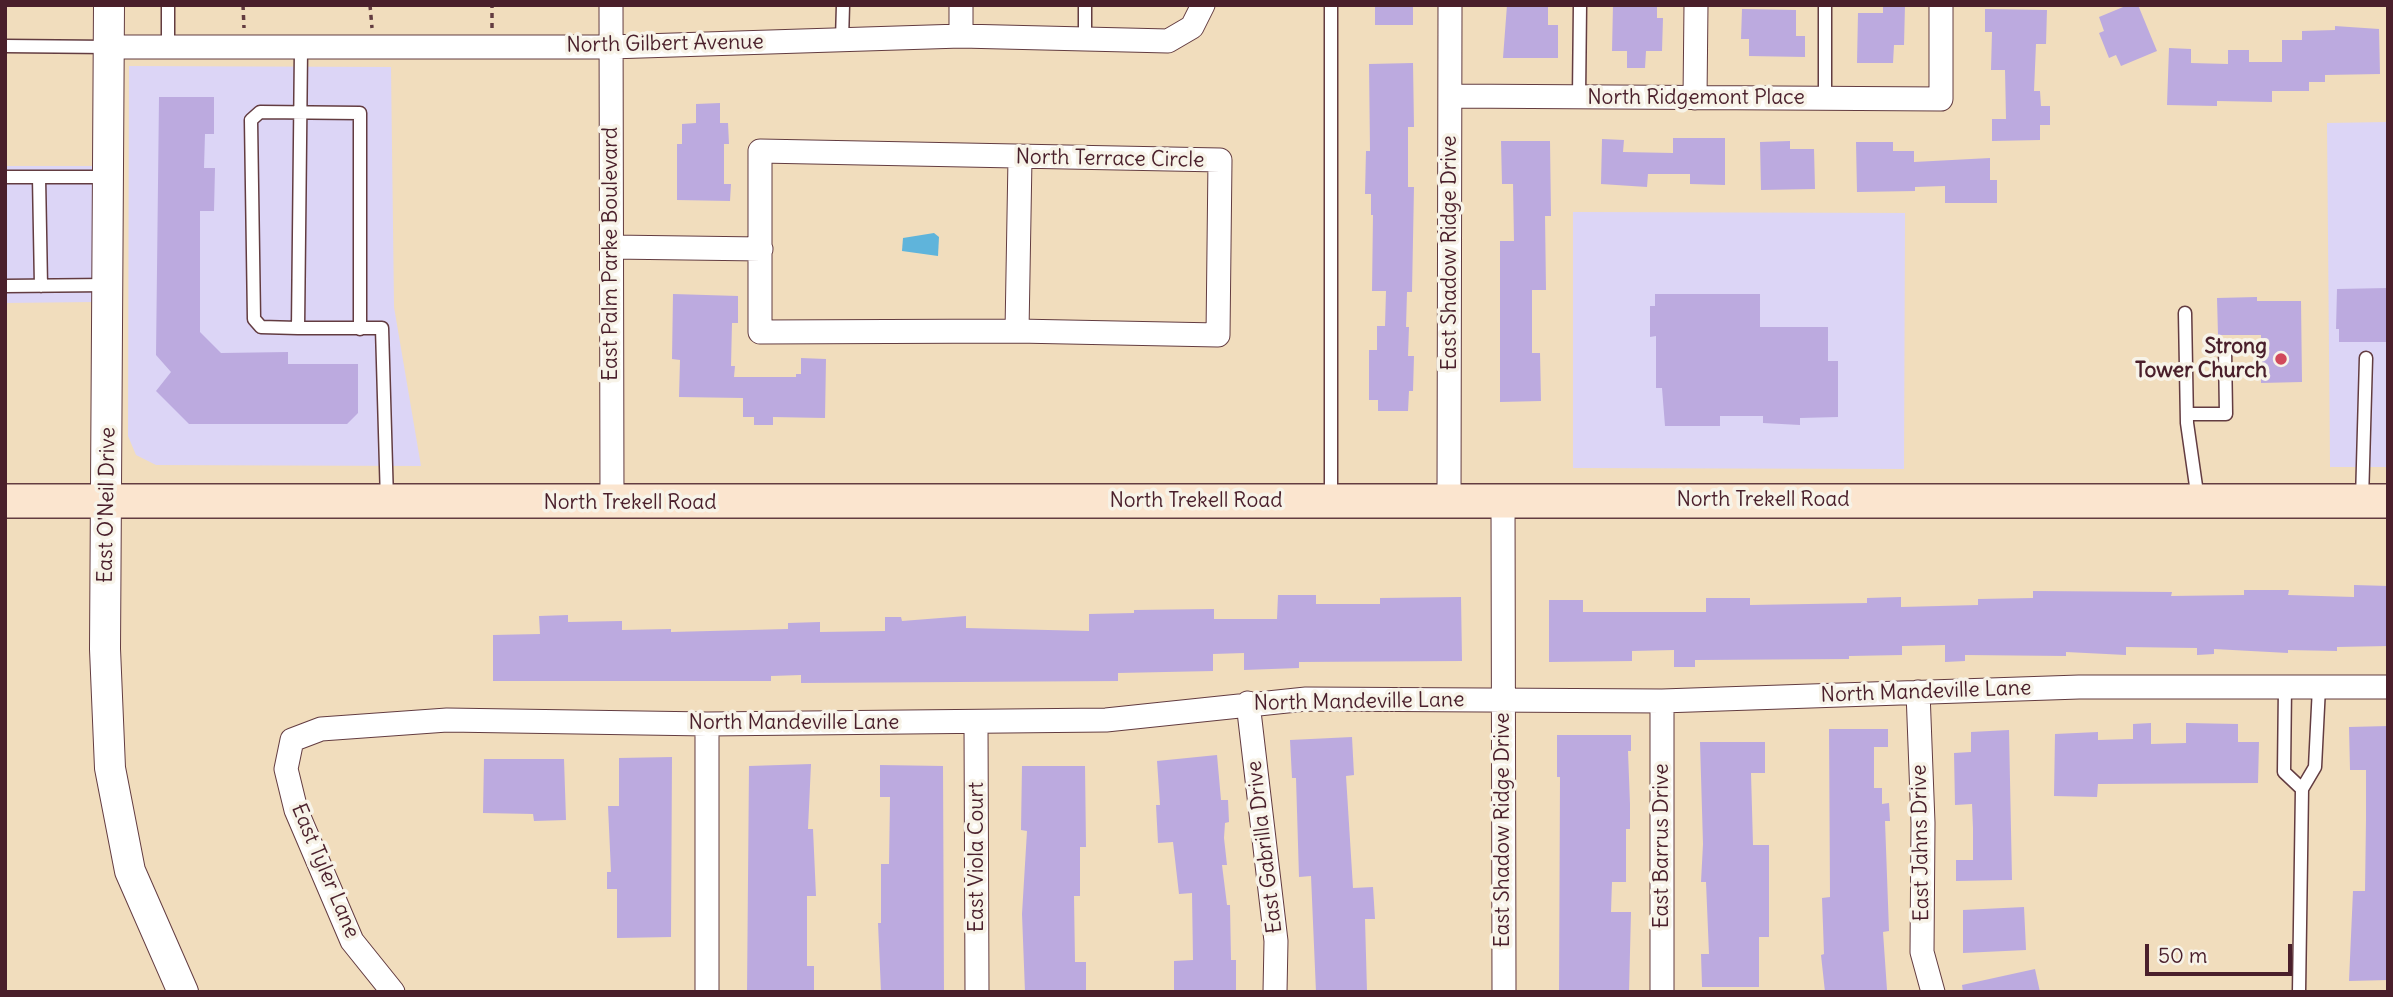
<!DOCTYPE html>
<style>
body{margin:0}
#map{position:relative;width:2393px;height:997px;overflow:hidden;background:#f1ddbd;font-family:Delius,sans-serif}
canvas{display:block}
.frame{position:absolute;inset:0;border:7px solid #4a1f2b;pointer-events:none}
.scale{position:absolute;left:2145px;top:944px;width:147px;height:32px;box-sizing:border-box;border:4px solid #4a1f2b;border-top:0;padding-left:9px;font-size:21px;line-height:24px;white-space:nowrap;color:#4a1f2b;-webkit-text-stroke:5px #f7f3e8;paint-order:stroke}
</style>
<div id="map">
<canvas width="2393" height="997"></canvas>
<div class="frame"></div>
<div class="scale">50 m</div>
</div>
<script>
const context = document.querySelector('canvas').getContext('2d');
context.lineJoin = 'round';
function fillPath(path, color) { context.fillStyle = color; context.fill(path, 'evenodd'); }
const poly = rows => new Path2D(rows.map(r => 'M' + r).join(''));
function stroke(path, color, width, dash) { context.strokeStyle = color; context.lineWidth = width; context.lineCap = dash ? 'butt' : 'round'; context.setLineDash(dash || []); context.stroke(path); }
function drawText(font, color, halo, rows, align = 'center') {
  context.font = font + ' Delius,sans-serif'; context.lineWidth = 7; context.setLineDash([]); context.textBaseline = 'middle'; context.strokeStyle = halo; context.fillStyle = color; for (const [text, x, y, turn = 0] of rows) {
    context.save(); context.translate(x, y); context.rotate((+turn || 0) * Math.PI / 180); context.textAlign = isNaN(turn) ? turn : align; if (halo) context.strokeText(text, 0, 0); context.fillText(text, 0, 0); context.restore();
  }
}
fillPath(poly([
 [129,66,391,67,394,307,421,466,156,465,136,455,128,436],
 [2388,122,2388,467,2330,467,2327,123],
 [5,166,93,166,93,302,5,303],
 [1573,212,1905,213,1904,469,1573,468]
]), '#dcd5f6');
fillPath(poly([
 [934,233,939,237,938,256,902,251,903,238]
]), '#5fb4db');
fillPath(poly([
 [1375,5,1413,5,1413,25,1375,25],
 [1507,5,1548,5,1548,25,1558,25,1558,58,1503,58],
 [1613,5,1657,5,1657,18,1663,18,1662,51,1646,51,1645,68,1627,68,1627,51,1612,51],
 [1883,5,1905,5,1904,45,1894,45,1893,63,1857,63,1858,13,1883,13],
 [2128,5,2138,5,2157,51,2121,66,2116,55,2109,58,2099,33,2104,31,2099,17],
 [1742,9,1796,10,1796,36,1805,36,1805,57,1749,56,1749,39,1741,39],
 [1985,9,2047,10,2046,44,2036,44,2034,91,2040,91,2041,106,2050,106,2050,125,2040,125,2040,140,1992,141,1992,119,2006,119,2005,70,1991,70,1992,32,1985,32],
 [2335,26,2379,29,2380,74,2325,75,2325,82,2309,82,2309,91,2272,91,2272,102,2217,101,2217,106,2167,105,2169,48,2191,49,2191,63,2228,64,2228,50,2249,50,2249,62,2282,62,2282,40,2302,40,2302,31,2335,30],
 [1413,63,1414,127,1408,127,1408,187,1414,187,1412,292,1407,292,1406,327,1409,327,1408,356,1414,356,1413,391,1409,391,1408,411,1378,411,1378,400,1369,400,1369,350,1377,350,1377,326,1385,326,1386,291,1372,291,1373,215,1371,215,1371,194,1365,194,1366,151,1370,151,1369,64],
 [159,97,214,97,214,134,205,134,204,168,215,168,214,211,200,211,200,332,221,353,288,352,288,364,358,364,358,413,347,424,189,424,156,391,171,372,156,355],
 [720,103,720,123,728,123,729,144,724,144,724,184,731,184,730,201,677,200,677,144,682,144,682,124,696,123,696,104],
 [1673,138,1725,138,1725,185,1690,184,1690,174,1648,174,1647,187,1601,184,1602,139,1624,140,1623,152,1673,153],
 [1501,141,1550,141,1551,216,1545,216,1546,290,1532,290,1532,353,1540,353,1541,401,1500,402,1500,241,1514,241,1513,184,1502,184],
 [1790,141,1790,149,1814,149,1815,189,1761,190,1760,142],
 [1856,142,1893,142,1893,151,1914,151,1914,162,1990,158,1990,180,1997,180,1997,203,1945,203,1945,186,1915,187,1915,191,1857,192],
 [2388,288,2388,342,2339,342,2339,329,2336,329,2337,289],
 [673,294,738,296,738,323,732,323,731,366,735,366,734,377,796,377,796,374,801,374,801,358,826,359,825,418,773,417,773,425,754,425,754,417,743,417,743,398,679,397,680,360,672,359],
 [1655,294,1760,294,1760,327,1828,327,1828,361,1838,361,1838,417,1800,418,1800,425,1763,423,1763,416,1720,416,1720,426,1665,426,1662,388,1656,388,1656,336,1650,337,1650,306,1655,306],
 [2257,297,2257,301,2301,301,2302,382,2261,383,2261,335,2218,335,2217,298],
 [2354,585,2388,586,2388,646,2337,647,2337,651,2288,650,2288,653,2214,649,2214,654,2197,655,2197,648,2126,647,2126,655,2066,652,2066,656,1965,655,1965,661,1945,662,1945,645,1902,646,1902,655,1849,656,1849,659,1695,660,1695,667,1674,667,1674,650,1632,651,1632,661,1549,662,1549,600,1583,600,1583,612,1706,612,1706,598,1750,598,1750,605,1867,603,1867,598,1901,597,1901,607,1978,605,1978,599,2033,598,2033,591,2172,592,2171,596,2244,595,2244,590,2289,590,2288,595,2354,597],
 [1278,595,1316,595,1316,604,1380,604,1380,598,1461,597,1462,661,1299,662,1299,668,1244,670,1244,653,1213,654,1213,671,1118,673,1118,681,801,683,801,675,771,676,771,681,493,681,493,635,540,634,539,616,568,615,568,622,622,621,622,630,671,629,671,632,788,629,788,623,820,622,820,632,885,631,885,617,901,617,902,621,966,616,966,628,1089,631,1089,614,1134,613,1134,610,1214,609,1214,619,1277,619],
 [2151,723,2151,744,2186,743,2186,723,2238,724,2238,742,2259,742,2258,783,2098,784,2097,797,2054,796,2055,734,2098,732,2098,740,2133,739,2133,724],
 [2388,726,2388,980,2349,981,2353,891,2365,891,2366,820,2366,770,2350,770,2349,727],
 [1829,729,1888,729,1888,747,1874,747,1874,788,1882,788,1882,804,1889,803,1890,821,1885,821,1889,931,1883,932,1887,990,1825,992,1821,955,1824,954,1822,898,1830,897],
 [2009,730,2012,880,1956,881,1956,860,1973,860,1973,828,1972,804,1955,805,1954,753,1971,752,1971,732],
 [1557,735,1631,735,1631,751,1628,751,1630,804,1630,829,1626,829,1626,882,1612,882,1611,912,1631,912,1629,992,1559,992,1560,777,1557,777],
 [1352,737,1354,775,1346,776,1353,888,1373,887,1375,919,1365,919,1367,992,1316,992,1311,876,1299,877,1296,778,1292,778,1290,740],
 [1700,742,1765,742,1765,773,1751,773,1753,845,1769,845,1769,937,1759,937,1759,987,1702,987,1701,954,1709,954,1706,882,1701,882,1703,844],
 [1217,755,1221,800,1228,800,1229,822,1225,823,1224,838,1227,865,1222,865,1227,905,1230,905,1231,960,1236,960,1236,992,1174,992,1174,961,1193,960,1192,893,1179,894,1173,842,1158,843,1156,805,1160,805,1157,761],
 [672,757,671,937,617,938,617,889,607,889,607,872,611,872,608,806,619,806,619,758],
 [484,759,564,759,566,820,534,821,533,814,483,813],
 [811,764,808,829,813,829,816,896,807,896,807,966,814,966,814,992,747,992,749,766],
 [880,765,943,766,944,992,881,992,878,923,881,923,881,864,889,864,890,797,880,797],
 [1022,766,1085,766,1086,847,1080,847,1080,896,1074,896,1075,962,1086,962,1086,992,1025,992,1022,914,1027,831,1021,830],
 [2024,907,2026,950,1963,953,1963,910],
 [2035,969,2040,992,1963,992,1962,985]
]), '#bcaadf');
const service = poly([
 [168,5,168,48],
 [1085,39,1085,5],
 [842,40,843,5],
 [5,46,109,47],
 [301,49,298,328,382,328,387,501],
 [1579,97,1580,5],
 [1825,99,1825,5],
 [5,177,108,177],
 [39,177,41,286],
 [5,286,108,285],
 [2185,313,2187,423,2198,500],
 [298,328,261,327,254,319,251,120,260,112,360,113,360,329],
 [2187,414,2226,414,2225,350],
 [2362,500,2366,358],
 [1331,501,1331,5],
 [2285,687,2284,772,2302,789,2315,767,2319,687],
 [2299,992,2302,789]
]);
const minor = poly([
 [611,5,612,503],
 [961,36,961,5],
 [109,47,610,47,961,36,1168,41,1192,27,1203,5],
 [1450,96,1941,99,1941,5],
 [1695,98,1696,5],
 [760,151,1220,160,1218,335,1017,331,760,332,760,151],
 [612,247,761,249],
 [1017,331,1020,158],
 [1503,500,1504,992],
 [1449,501,1450,5],
 [1918,692,1923,823,1922,952,1933,992],
 [1662,701,1662,992],
 [1248,703,1276,941,1275,992],
 [976,722,977,992],
 [393,992,352,941,296,810,286,769,292,740,321,729,447,720,707,724,1106,720,1306,699,1662,701,2079,687,2388,687],
 [707,992,707,724]
]);
const tertiary = poly([
 [109,5,105,649,110,768,130,871,183,992]
]);
const secondary = poly([
 [5,501,2388,501]
]);
stroke(service, '#633c41', 15);
stroke(minor, '#633c41', 25);
stroke(tertiary, '#633c41', 32);
stroke(secondary, '#633c41', 36);
stroke(poly([
 [243,5,244,28],
 [370,5,372,28],
 [492,28,492,5]
]), '#633c41', 3.5, [5, 5]);
stroke(service, '#fff', 12);
stroke(minor, '#fff', 23);
stroke(tertiary, '#fff', 30);
stroke(secondary, '#fbe5cf', 33);
for (const [x, y, r, color] of [
 [2281,359,7,"#d1495b"]
]) { const dot = new Path2D(); dot.arc(x, y, r, 0, 2 * Math.PI); context.fillStyle = color; context.fill(dot); stroke(dot, '#f7f3e8', 2.5); }
drawText('21px', '#4a1f2b', '#f7f3e8', [
 ["North Gilbert Avenue",665,44,-1],
 ["North Ridgemont Place",1696,98],
 ["North Terrace Circle",1110,159,1],
 ["East Shadow Ridge Drive",1450,253,-90],
 ["East Palm Parke Boulevard",611,254,-90],
 ["North Trekell Road",1763,500],
 ["North Trekell Road",1196,501],
 ["North Trekell Road",630,503],
 ["East O'Neil Drive",107,505,-89],
 ["North Mandeville Lane",1926,692,-2],
 ["North Mandeville Lane",1359,702,-1],
 ["North Mandeville Lane",794,723],
 ["East Shadow Ridge Drive",1503,830,-90],
 ["East Jahns Drive",1921,843,-91],
 ["East Barrus Drive",1662,846,-90],
 ["East Gabrilla Drive",1265,847,-97],
 ["East Viola Court",977,857,-90],
 ["East Tyler Lane",325,871,67]
]);
drawText('bold 21px', '#4a1f2b', '#f7f3e8', [
 ["Strong",2267,347],
 ["Tower Church",2267,371]
], 'right');
</script>
